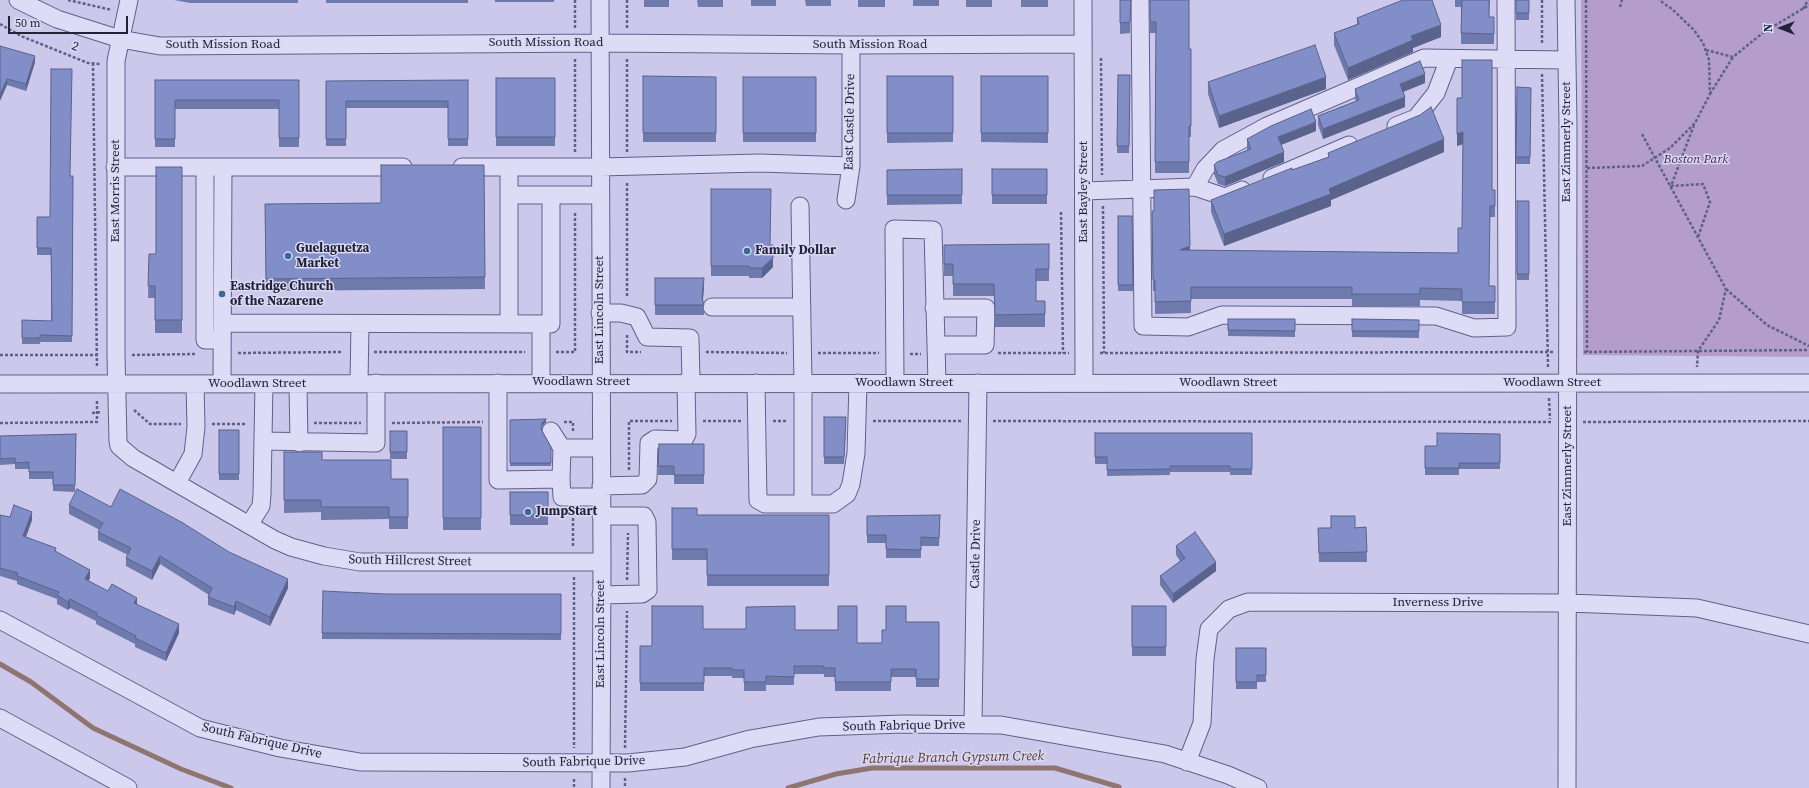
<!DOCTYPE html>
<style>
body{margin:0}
#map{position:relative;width:1809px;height:788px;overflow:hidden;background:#ccc8ec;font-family:"Source Serif 4",serif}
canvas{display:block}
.north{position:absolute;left:1761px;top:8px;width:40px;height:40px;-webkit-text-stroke:3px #dbd8f4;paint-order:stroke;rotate:270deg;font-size:11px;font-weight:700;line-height:16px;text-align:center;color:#212438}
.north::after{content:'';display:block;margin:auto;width:14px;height:18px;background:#212438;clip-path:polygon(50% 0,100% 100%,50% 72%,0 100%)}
.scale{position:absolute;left:8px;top:16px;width:120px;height:18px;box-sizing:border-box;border:2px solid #212438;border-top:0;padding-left:5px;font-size:12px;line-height:14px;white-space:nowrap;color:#212438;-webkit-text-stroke:3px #dbd8f4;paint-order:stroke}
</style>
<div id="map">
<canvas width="1809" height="788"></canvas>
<div class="north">N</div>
<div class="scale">50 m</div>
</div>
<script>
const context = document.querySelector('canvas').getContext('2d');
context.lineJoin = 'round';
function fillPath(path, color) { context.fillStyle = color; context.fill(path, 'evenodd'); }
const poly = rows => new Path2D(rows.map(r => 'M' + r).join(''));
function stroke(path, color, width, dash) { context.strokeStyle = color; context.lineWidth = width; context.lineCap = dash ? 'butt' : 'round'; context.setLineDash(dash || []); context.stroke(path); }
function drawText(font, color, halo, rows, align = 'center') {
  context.font = font + ' "Source Serif 4",serif'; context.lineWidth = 3; context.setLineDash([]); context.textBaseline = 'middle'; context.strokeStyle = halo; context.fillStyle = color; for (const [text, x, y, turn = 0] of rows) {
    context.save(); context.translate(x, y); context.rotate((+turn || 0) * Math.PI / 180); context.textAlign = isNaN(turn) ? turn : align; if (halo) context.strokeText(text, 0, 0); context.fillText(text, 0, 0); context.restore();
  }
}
fillPath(poly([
 [1581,0,1809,0,1809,357,1583,355]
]), '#b49dca');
stroke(poly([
 [0,664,31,682,93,728,181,769,231,788],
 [788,788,836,774,872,768,1055,768,1119,787]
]), '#8f7470', 5);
const minor = poly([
 [18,0,57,19,120,39,160,46,600,43,851,45,1083,44],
 [129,0,116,61,116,355,118,441,119,446,133,458,275,540,291,547,324,556,360,562,602,562],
 [600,0,602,562,601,788],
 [1083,0,1084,383],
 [1140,0,1143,326,1188,327,1222,315,1436,316,1474,328,1507,327,1506,0],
 [1566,0,1568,125,1567,788],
 [1396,126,1416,118,1436,93,1449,59],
 [115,167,403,167],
 [205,167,205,340,222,340],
 [462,167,600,167,760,163,851,166],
 [1272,178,1349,145],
 [1195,187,1205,169,1223,150,1267,126,1424,58,1567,60],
 [1084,191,1195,187,1225,197,1242,190],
 [509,195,551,195],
 [846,200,851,166,851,45],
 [800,206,803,384,803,504],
 [712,307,802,307],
 [934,308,986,308,985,345,936,345],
 [600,313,621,313,637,317,647,337,690,338,691,382],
 [223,323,551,324,551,195,600,195],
 [509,324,509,167],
 [541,324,541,382],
 [359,383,360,324],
 [498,383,498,480,561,479,562,448,601,448],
 [756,383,758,500,765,504,833,504,847,494,851,484,856,453,858,383],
 [895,383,894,229,933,230,937,383],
 [0,384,1809,383],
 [222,384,223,167],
 [298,384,299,443],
 [551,431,562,448],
 [263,441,376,443,376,383],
 [561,479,562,497,601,497],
 [177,483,193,454,196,427,195,384],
 [601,486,642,485,648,479,649,443,655,439,684,440,687,434,686,382],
 [601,516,644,516,647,522,648,590,642,594,601,595],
 [249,525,261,506,262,494,264,384],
 [0,620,200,728,280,748,360,762,628,763,685,757,750,739,819,727,903,724,1001,725,1165,754,1228,775,1258,788],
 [0,718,128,788],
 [973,725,978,383],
 [1187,762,1202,723,1205,659,1209,629,1229,609,1248,602,1569,603,1697,608,1809,634]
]);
stroke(minor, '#5e6187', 19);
stroke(poly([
 [68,0,112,10],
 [575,0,575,28],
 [627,0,627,28],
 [1542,0,1542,44],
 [1586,0,1587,352],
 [1620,7,1622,0],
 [1803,9,1808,0],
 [0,24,21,36,88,63,101,64],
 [1706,50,1733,57,1764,32,1809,5],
 [1101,58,1102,175],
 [627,59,627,152],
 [93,63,97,368],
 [1542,74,1548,367],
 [1710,94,1733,57],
 [1694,125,1671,186,1703,184,1710,202,1698,237],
 [1642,134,1726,289,1719,320,1698,351,1697,367],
 [575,152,575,59],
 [1587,168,1642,166,1670,148,1695,123,1710,94,1709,60,1703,43,1694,30,1672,9,1659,0],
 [627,183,627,298],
 [1103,206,1104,353],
 [1061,212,1063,353],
 [1726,289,1767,325,1809,346],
 [627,335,627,352,641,352],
 [374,352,525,352],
 [556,352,575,352,575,211],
 [706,352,787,353],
 [1584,352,1809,350],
 [238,353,343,352],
 [818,353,879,353],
 [998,353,1069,353],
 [1100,353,1553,352],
 [910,354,921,354],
 [0,355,100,355],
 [132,355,195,354],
 [1549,398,1550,419],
 [134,410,150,424,181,424],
 [92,413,102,412],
 [703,421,742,421],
 [773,421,788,421],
 [873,421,962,421],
 [993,421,1552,422],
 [564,422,573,422,573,432],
 [1583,422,1809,421],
 [0,423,97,422,97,399],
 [314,423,361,423],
 [392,423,483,422],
 [212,424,247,424],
 [629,470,629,421,672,421],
 [573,513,573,546],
 [574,577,574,748],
 [627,580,628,533],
 [625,748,627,611],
 [625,778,625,788],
 [574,779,574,788]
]), '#5e6187', 2.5, [3, 2]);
stroke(minor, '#dedbf7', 17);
fillPath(poly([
 [174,0,298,0,298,3,190,3],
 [326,0,468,0,468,3,326,3],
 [495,0,554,0,554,2,495,2],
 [644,0,669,0,669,7,644,7],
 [697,0,723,0,723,7,698,7],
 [751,0,776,0,776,6,751,6],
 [805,0,831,0,831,6,806,6],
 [858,0,885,0,885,7,858,7],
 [913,0,939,0,939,6,913,6],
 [966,0,992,0,992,7,966,7],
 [1021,0,1048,0,1048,7,1021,7],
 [1120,0,1131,0,1130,33,1120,34],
 [1150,0,1189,49,1191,49,1191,137,1189,137,1189,173,1155,173,1156,33,1150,33],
 [1455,0,1490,0,1489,17,1494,17,1494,44,1461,44,1461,7,1455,7],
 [1516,0,1529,0,1529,20,1516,20],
 [1357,18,1441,37,1413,48,1413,52,1348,80,1334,45,1334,33,1357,24],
 [0,46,35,62,26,91,7,85],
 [1118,75,1130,75,1129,153,1117,153],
 [643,76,716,77,716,142,643,142],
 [887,76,953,76,953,142,887,143],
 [981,76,1048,76,1048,143,981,142],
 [743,77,816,77,816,142,743,142],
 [496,78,555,78,555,146,496,146],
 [155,80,299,80,299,147,279,147,279,109,175,109,175,147,155,147],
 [468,80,468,146,448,146,448,108,346,108,346,146,326,146,326,81],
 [1208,82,1326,89,1219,128,1208,94],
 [1425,83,1403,92,1405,107,1323,139,1318,125,1318,116,1356,101,1355,99,1355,89],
 [1517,87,1531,88,1530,164,1516,164],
 [1316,131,1281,145,1284,162,1225,186,1218,184,1214,174,1214,165,1247,150,1247,139],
 [1457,134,1492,190,1495,190,1495,217,1490,217,1489,286,1495,286,1495,314,1462,314,1462,301,1420,300,1420,306,1352,306,1352,299,1191,299,1191,313,1155,314,1155,291,1153,291,1152,211,1190,250,1458,253,1462,228,1463,144,1457,146],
 [1444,152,1331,200,1331,206,1224,246,1211,212,1211,200,1328,157,1328,153],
 [484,165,485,289,266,291,265,204,381,203],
 [182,167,182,333,155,333,155,298,148,298,149,254,156,254],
 [962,169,962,204,887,205,887,170],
 [992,169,1047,169,1047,204,992,204],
 [70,176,73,176,72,342,40,342,40,344,22,344,22,320,51,321,51,255,37,255,37,217,50,217],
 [711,189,770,245,773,267,762,278,749,278,749,276,711,276],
 [1517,201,1529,201,1529,280,1517,280],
 [1118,216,1132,216,1133,291,1118,291],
 [1049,244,1049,281,1036,281,1036,301,1045,301,1045,327,995,327,994,296,953,296,953,276,944,276,944,245],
 [655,278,704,287,703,300,704,305,704,315,655,315],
 [1228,319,1295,319,1295,337,1228,336],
 [1352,319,1419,320,1419,338,1352,337],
 [824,417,846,424,844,464,824,464],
 [510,420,546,422,542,426,542,430,551,447,551,466,510,466],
 [443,427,481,427,481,530,443,530],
 [219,430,239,430,239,480,219,480],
 [390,431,407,431,407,459,390,459],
 [1095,433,1252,433,1252,475,1230,475,1230,472,1170,472,1170,475,1107,476,1107,464,1095,464],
 [76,434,75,492,53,491,53,479,29,479,29,469,15,469,15,464,0,465,0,436],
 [1500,434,1500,469,1459,469,1459,475,1425,475,1425,446,1437,446],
 [659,444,704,444,704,484,674,484,674,475,658,475],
 [284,452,322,460,391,479,408,479,408,529,389,529,389,519,321,520,321,512,284,513],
 [510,492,548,492,548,525,510,525],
 [69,505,111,507,229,552,288,588,270,626,236,610,234,615,208,605,208,597,209,595,160,564,152,580,126,566,126,558,128,555,98,540,98,532,100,530,69,514],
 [672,508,697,515,829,515,829,586,707,586,707,560,672,560],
 [0,515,10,517,32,520,26,537,56,551,90,578,88,581,108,591,137,605,179,633,166,661,135,647,135,644,96,624,96,621,70,608,68,610,57,604,57,599,17,584,17,581,0,576],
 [940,515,939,546,921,546,921,558,886,558,886,543,867,543,867,516],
 [1366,527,1367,562,1319,562,1318,528],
 [1176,546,1216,571,1173,603,1160,585,1160,576,1180,561,1176,555],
 [386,594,561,594,561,640,322,639,322,633],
 [1132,606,1166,606,1166,656,1132,656],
 [906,622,939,622,939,687,916,687,916,677,891,677,891,691,835,691,835,677,824,677,824,674,794,674,794,685,766,685,766,691,744,691,744,678,732,678,732,676,704,676,704,691,640,691,640,646,652,646,703,629,795,630,857,643,882,643,886,630],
 [1236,648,1266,648,1266,682,1257,682,1257,689,1236,689]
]), '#6f7aac');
fillPath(poly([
 [1441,25,1441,37,1413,48,1413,52,1348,80,1348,68,1411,36],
 [35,56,35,62,26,91,26,84],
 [1425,74,1425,83,1400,93,1400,84],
 [1326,77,1326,89,1219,128,1219,116],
 [7,79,7,85,0,101,0,95],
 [1405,97,1405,107,1323,139,1323,129],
 [1316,122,1316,131,1278,146,1278,137],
 [1463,132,1463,144,1457,146,1457,134],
 [1444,139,1444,152,1331,200,1331,206,1224,246,1224,234],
 [1284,152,1284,162,1225,186,1225,177],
 [1190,246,1190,258,1180,250],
 [773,258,773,267,762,278,762,268],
 [704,278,704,287,702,307,702,298],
 [546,419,546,422,542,426,541,432,542,423],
 [32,512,32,520,23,544,23,536],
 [160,556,160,564,152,580,152,571],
 [1216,562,1216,571,1173,603,1173,594],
 [90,570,90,578,85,588,85,579],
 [288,579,288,588,270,626,270,617],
 [137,598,137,606,134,603],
 [70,599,70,608,68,610,68,602],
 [236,601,236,610,234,615,234,607],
 [179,624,179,633,166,661,166,653]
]), '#5a638c');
const building = poly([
 [1120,0,1131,0,1130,22,1120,23,1120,0],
 [1150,0,1189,0,1189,49,1191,49,1191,126,1189,126,1189,162,1155,162,1156,22,1150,22,1150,0],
 [1403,0,1432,0,1441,25,1411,36,1413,40,1348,68,1334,33,1359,24,1357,18,1403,0],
 [1462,0,1489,0,1489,17,1494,17,1494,34,1461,33,1462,0],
 [1516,0,1529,0,1529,13,1516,13,1516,0],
 [1315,45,1326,77,1219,116,1208,82,1315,45],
 [0,46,35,56,26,84,7,79,0,95,0,46],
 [1462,60,1492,60,1492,190,1495,190,1495,206,1490,206,1489,286,1495,286,1495,302,1462,302,1462,289,1420,288,1420,294,1352,294,1352,287,1191,287,1191,301,1155,302,1155,280,1153,280,1152,211,1154,211,1154,190,1189,189,1190,246,1180,250,1458,253,1458,228,1462,228,1463,132,1457,134,1457,98,1462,98,1462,60],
 [1420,61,1425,74,1400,84,1405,97,1323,129,1318,116,1359,100,1355,89,1420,61],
 [51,69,72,69,70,176,73,176,72,336,40,335,40,338,22,338,22,320,52,321,51,248,37,248,37,217,50,217,51,69],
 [1118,75,1130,75,1129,146,1117,146,1118,75],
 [643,76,716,77,716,133,643,133,643,76],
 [887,76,953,76,953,133,887,133,887,76],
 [981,76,1048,76,1048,133,981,133,981,76],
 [743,77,816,77,816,133,743,133,743,77],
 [496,78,555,78,555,137,496,137,496,78],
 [155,80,299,80,299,138,279,138,279,100,175,100,175,139,155,139,155,80],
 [468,80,468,139,448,139,448,101,346,101,346,139,326,139,326,81,468,80],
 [1517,87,1531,88,1530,157,1516,157,1517,87],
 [1431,107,1444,139,1329,189,1331,194,1224,234,1211,200,1292,168,1292,170,1329,157,1328,153,1420,115,1431,107],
 [1311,109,1316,122,1278,137,1284,152,1225,177,1218,175,1214,165,1217,162,1251,149,1247,139,1271,126,1311,109],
 [381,165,484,165,485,277,266,279,265,204,381,203,381,165],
 [156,167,182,167,182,320,155,320,155,286,148,286,149,254,156,254,156,167],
 [962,169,962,195,887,195,887,170,962,169],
 [992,169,1047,169,1047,195,992,195,992,169],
 [711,189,771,189,770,245,773,245,773,258,762,268,749,268,749,266,711,266,711,189],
 [1517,201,1529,201,1529,274,1517,274,1517,201],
 [1118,216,1132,216,1133,285,1118,285,1118,216],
 [1049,244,1049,269,1036,269,1036,301,1045,301,1045,314,995,315,994,284,953,284,953,264,944,264,944,245,1049,244],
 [655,278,704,278,702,298,704,305,655,305,655,278],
 [1228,319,1295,319,1295,331,1228,330,1228,319],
 [1352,319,1419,320,1419,331,1352,331,1352,319],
 [824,417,846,417,844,457,824,457,824,417],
 [546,419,542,423,541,429,551,447,551,463,510,463,510,420,546,419],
 [443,427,481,427,481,518,443,518,443,427],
 [219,430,239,430,239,474,219,474,219,430],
 [390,431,407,431,407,452,390,452,390,431],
 [1095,433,1252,433,1252,469,1230,469,1230,466,1170,466,1170,469,1107,470,1107,457,1095,457,1095,433],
 [1437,433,1500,434,1500,463,1459,463,1459,468,1425,468,1425,446,1437,446,1437,433],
 [76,434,75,485,53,485,53,472,29,472,29,462,15,463,15,458,0,459,0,436,76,434],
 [659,444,704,444,704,475,674,475,674,466,658,466,659,444],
 [284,452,322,452,322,460,391,460,391,479,408,479,408,517,389,517,389,507,321,507,321,500,284,500,284,452],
 [77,489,111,507,120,489,183,523,229,552,288,579,270,617,236,601,234,607,208,597,212,588,160,556,152,571,126,558,131,548,98,532,103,523,69,505,77,489],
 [510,492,548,492,548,515,510,515,510,492],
 [14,505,32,512,23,536,56,548,55,551,90,570,85,579,108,591,112,584,137,598,134,603,179,624,166,653,135,638,136,636,96,615,97,613,70,599,68,602,57,595,59,592,17,576,18,573,0,568,0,515,10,517,14,505],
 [672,508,697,508,697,515,829,515,829,575,707,575,707,549,672,549,672,508],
 [940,515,939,538,921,537,921,550,886,549,886,535,867,535,867,516,940,515],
 [1331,516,1355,516,1355,528,1366,527,1367,552,1319,553,1318,528,1331,528,1331,516],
 [1195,532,1216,562,1173,594,1160,576,1185,558,1176,546,1195,532],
 [323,591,386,594,561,594,561,634,322,633,323,591],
 [652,606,703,606,703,629,746,629,746,607,795,606,795,630,838,630,838,606,857,606,857,643,882,643,882,630,886,630,886,606,906,606,906,622,939,622,939,679,916,679,916,669,891,669,891,682,835,682,835,668,824,668,824,666,794,666,794,677,766,676,766,682,744,682,744,670,732,670,732,668,704,668,704,683,640,683,640,646,652,646,652,606],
 [1132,606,1166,606,1166,647,1132,647,1132,606],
 [1236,648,1266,648,1266,675,1257,675,1257,682,1236,682,1236,648]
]);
fillPath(building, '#818ec8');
stroke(building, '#5a638c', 1);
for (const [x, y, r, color] of [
 [747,251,4,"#326d92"],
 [288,256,4,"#326d92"],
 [222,294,4,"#326d92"],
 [528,512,4,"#326d92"]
]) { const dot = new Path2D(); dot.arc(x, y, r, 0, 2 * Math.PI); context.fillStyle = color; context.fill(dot); stroke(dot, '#dbd8f4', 1.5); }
drawText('13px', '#212438', '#dbd8f4', [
 ["South Mission Road",546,43],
 ["South Mission Road",223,45],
 ["South Mission Road",870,45],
 ["2",75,47,22],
 ["East Castle Drive",850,122,-89],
 ["East Zimmerly Street",1567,142,-90],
 ["East Morris Street",116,191,-90],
 ["East Bayley Street",1084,192,-90],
 ["East Lincoln Street",600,310,-90],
 ["Woodlawn Street",581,382],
 ["Woodlawn Street",904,383],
 ["Woodlawn Street",1228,383],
 ["Woodlawn Street",1552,383],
 ["Woodlawn Street",257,384],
 ["East Zimmerly Street",1568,466,-90],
 ["Castle Drive",976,554,-89],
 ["South Hillcrest Street",410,561,1],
 ["Inverness Drive",1438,603],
 ["East Lincoln Street",601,634,-90],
 ["South Fabrique Drive",904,726,-1],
 ["South Fabrique Drive",262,741,13],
 ["South Fabrique Drive",584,762,-1]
]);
drawText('italic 13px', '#452954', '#dbd8f4', [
 ["Boston Park",1696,160]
]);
drawText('bold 13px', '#212438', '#dbd8f4', [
 ["Guelaguetza",296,249],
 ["Market",296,264],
 ["Family Dollar",755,251],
 ["Eastridge Church",230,287],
 ["of the Nazarene",230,302],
 ["JumpStart",536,512]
], 'left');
drawText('italic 14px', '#573e31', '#dbd8f4', [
 ["Fabrique Branch Gypsum Creek",953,758,-1]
]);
</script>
